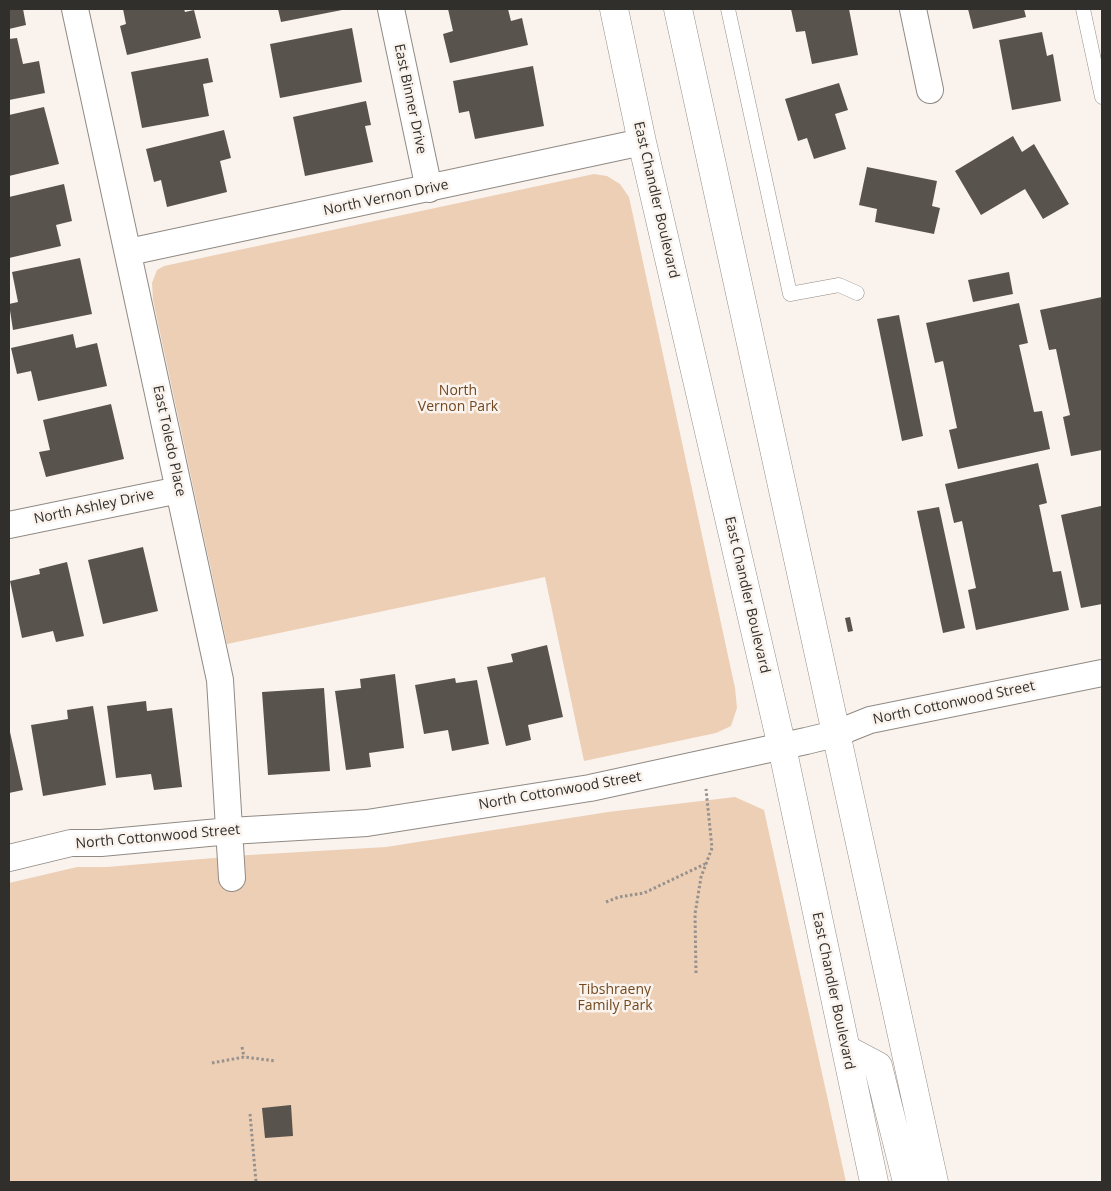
<!DOCTYPE html>
<style>
body{margin:0}
#map{position:relative;width:1111px;height:1191px;overflow:hidden;background:#faf3ed;font-family:"Open Sans",sans-serif}
canvas{display:block}
.frame{position:absolute;inset:0;border:10px solid #312f2c;pointer-events:none}
</style>
<div id="map">
<canvas width="1111" height="1191"></canvas>
<div class="frame"></div>
</div>
<script>
const context = document.querySelector('canvas').getContext('2d');
context.lineJoin = 'round';
function fillPath(path, color) { context.fillStyle = color; context.fill(path, 'evenodd'); }
const poly = rows => new Path2D(rows.map(r => 'M' + r).join(''));
function stroke(path, color, width, dash) { context.strokeStyle = color; context.lineWidth = width; context.lineCap = dash ? 'butt' : 'round'; context.setLineDash(dash || []); context.stroke(path); }
function drawText(font, color, halo, rows, align = 'center') {
  context.font = font + ' "Open Sans",sans-serif'; context.lineWidth = 5; context.setLineDash([]); context.textBaseline = 'middle'; context.strokeStyle = halo; context.fillStyle = color; for (const [text, x, y, turn = 0] of rows) {
    context.save(); context.translate(x, y); context.rotate((+turn || 0) * Math.PI / 180); context.textAlign = isNaN(turn) ? turn : align; if (halo) context.strokeText(text, 0, 0); context.fillText(text, 0, 0); context.restore();
  }
}
fillPath(poly([
 [594,174,607,176,620,184,629,197,735,688,737,708,731,726,716,733,584,761,545,577,227,644,153,300,152,283,157,270,164,266],
 [735,797,764,810,846,1182,9,1182,9,883,77,867,107,867,249,855,386,847,608,812]
]), '#eccfb5');
fillPath(poly([
 [9,9,23,9,26,25,9,29],
 [123,9,184,9,185,12,194,10,201,38,127,55,120,26,126,24],
 [278,9,342,9,342,10,281,22],
 [448,9,508,9,511,21,522,18,528,45,450,63,443,34,453,31],
 [791,9,849,9,858,55,812,64,805,31,796,32],
 [968,9,1024,9,1026,17,973,29],
 [352,28,362,82,280,98,270,44],
 [1042,32,1047,56,1053,54,1061,101,1012,110,999,40],
 [17,38,23,64,39,61,45,93,9,100,9,39],
 [208,58,213,82,203,84,209,116,142,128,131,72],
 [533,66,544,126,475,139,469,111,459,113,453,81],
 [839,83,848,110,835,114,846,149,814,159,807,138,798,141,785,99],
 [366,101,371,125,365,126,373,162,305,176,293,117],
 [44,107,59,164,9,176,9,115],
 [224,130,231,158,220,161,227,192,167,207,161,180,154,182,146,149],
 [1013,136,1022,152,1034,144,1069,204,1043,219,1025,189,981,215,955,171],
 [867,167,937,181,932,206,940,208,934,234,875,222,877,209,859,205],
 [64,184,72,221,56,225,61,246,9,258,9,197],
 [80,258,92,314,13,330,9,304,18,302,12,272],
 [1009,272,1013,294,973,302,968,280],
 [1102,297,1102,450,1071,456,1063,417,1070,415,1056,349,1049,350,1040,310],
 [1019,303,1028,343,1019,345,1034,412,1042,411,1050,449,958,469,949,430,957,428,943,361,935,363,926,323],
 [899,315,923,436,902,441,877,319],
 [73,334,76,348,97,343,107,386,38,401,31,371,17,374,11,348],
 [111,404,124,459,46,477,39,452,50,450,43,420],
 [1038,463,1047,503,1039,505,1053,572,1061,571,1069,610,976,630,968,590,976,588,962,521,954,523,945,484],
 [1101,506,1102,604,1081,608,1061,515],
 [939,507,965,628,943,633,917,511],
 [143,547,158,611,103,624,88,560],
 [67,562,84,636,56,642,53,631,22,638,10,581,40,574,39,569],
 [850,617,853,631,848,632,845,618],
 [547,645,563,717,528,725,531,740,506,746,487,667,513,662,511,654],
 [395,674,404,748,369,753,371,767,346,770,335,691,361,688,360,679],
 [455,678,456,683,477,680,489,744,452,751,448,730,424,734,415,685],
 [324,688,330,771,268,775,262,692],
 [146,701,147,711,172,708,182,787,154,790,151,774,116,778,107,706],
 [93,706,106,785,43,796,31,725,68,719,67,710],
 [10,732,23,790,9,793,9,733],
 [291,1105,293,1136,265,1138,262,1108]
]), '#59534e');
const service = poly([
 [728,9,790,294,839,285,857,293],
 [1083,9,1102,97]
]);
const minor = poly([
 [75,9,220,680,232,878],
 [391,9,429,189],
 [913,9,930,90],
 [129,252,642,142],
 [9,525,179,490],
 [9,858,71,843,101,843,230,831,367,823,590,788,806,741,835,734,870,720,1102,673]
]);
const secondary = poly([
 [614,9,642,142,782,747,874,1182],
 [678,9,934,1182],
 [846,1049,878,1066,907,1182]
]);
stroke(service, '#908a85', 15);
stroke(minor, '#908a85', 28);
stroke(secondary, '#908a85', 29);
stroke(poly([
 [606,902,619,897,644,893,705,864],
 [696,973,695,914,701,877,712,848,706,789],
 [242,1047,244,1057],
 [212,1063,244,1057,276,1061],
 [250,1114,256,1182]
]), '#96918d', 3, [2.5, 2.5]);
stroke(service, '#fff', 14);
stroke(minor, '#fff', 26);
stroke(secondary, '#fff', 28);
drawText('14px', '#312f2c', '#faf3ed', [
 ["East Binner Drive",410,99,78],
 ["North Vernon Drive",386,198,-12],
 ["East Chandler Boulevard",656,200,77],
 ["East Toledo Place",169,441,78],
 ["North Ashley Drive",94,507,-12],
 ["East Chandler Boulevard",747,595,77],
 ["North Cottonwood Street",954,703,-12],
 ["North Cottonwood Street",560,791,-10],
 ["North Cottonwood Street",158,837,-5],
 ["East Chandler Boulevard",833,991,78]
]);
drawText('14px', '#71481f', '#faf3ed', [
 ["North",458,391],
 ["Vernon Park",458,407],
 ["Tibshraeny",615,990],
 ["Family Park",615,1006]
]);
</script>
